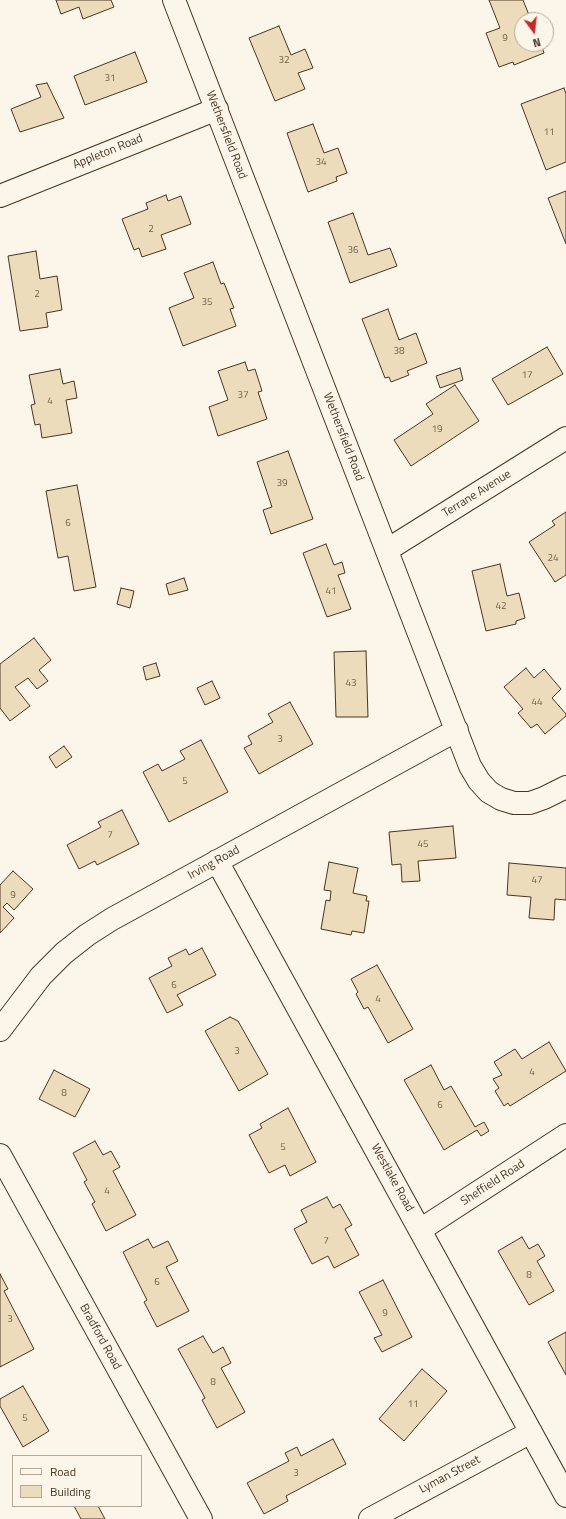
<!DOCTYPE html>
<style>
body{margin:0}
#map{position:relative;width:566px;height:1519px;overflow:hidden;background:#fbf6e9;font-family:"Titillium Web",sans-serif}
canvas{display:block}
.legend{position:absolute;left:12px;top:1455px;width:130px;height:52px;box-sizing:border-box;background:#fbf6e9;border:1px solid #b4a999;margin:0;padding:5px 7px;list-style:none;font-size:12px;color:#4a3520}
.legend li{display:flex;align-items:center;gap:8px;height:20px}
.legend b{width:20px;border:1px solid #b4a999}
.north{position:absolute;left:514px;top:12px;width:40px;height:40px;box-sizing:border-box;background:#fbf6e9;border:1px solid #b4a999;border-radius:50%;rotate:165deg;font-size:11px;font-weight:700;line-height:16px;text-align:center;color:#4a3520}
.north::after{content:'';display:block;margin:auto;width:14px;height:18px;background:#c62828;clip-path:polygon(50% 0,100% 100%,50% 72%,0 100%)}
</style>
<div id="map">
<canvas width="566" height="1519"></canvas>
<ul class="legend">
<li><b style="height:5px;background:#fbf6e9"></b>Road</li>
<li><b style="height:11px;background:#ecdcbc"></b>Building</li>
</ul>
<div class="north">N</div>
</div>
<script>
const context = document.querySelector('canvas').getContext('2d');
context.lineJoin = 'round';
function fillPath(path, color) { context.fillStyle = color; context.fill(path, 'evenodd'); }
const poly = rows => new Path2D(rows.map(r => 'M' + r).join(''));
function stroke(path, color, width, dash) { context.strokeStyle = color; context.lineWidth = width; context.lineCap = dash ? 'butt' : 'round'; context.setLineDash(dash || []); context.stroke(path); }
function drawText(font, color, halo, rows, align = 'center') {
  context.font = font + ' "Titillium Web",sans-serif'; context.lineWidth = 3; context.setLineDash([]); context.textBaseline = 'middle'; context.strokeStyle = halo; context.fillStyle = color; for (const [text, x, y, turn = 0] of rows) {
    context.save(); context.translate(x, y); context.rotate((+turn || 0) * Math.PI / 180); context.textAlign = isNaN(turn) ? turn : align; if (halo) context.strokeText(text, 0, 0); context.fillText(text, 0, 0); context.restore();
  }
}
const building = poly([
 [56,0,111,0,114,7,83,19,79,7,61,14,56,0],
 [489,0,523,0,531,20,522,20,522,44,541,44,544,53,514,65,513,62,499,67,486,33,500,28,489,0],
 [279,26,291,55,305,49,313,68,298,73,305,89,275,101,249,38,279,26],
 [135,52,147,82,85,105,74,76,135,52],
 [47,83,64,118,20,132,11,109,41,97,36,85,47,83],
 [564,88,566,94,566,162,546,170,521,104,564,88],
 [313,124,324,153,338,148,347,173,336,177,337,181,308,192,287,133,313,124],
 [566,191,566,244,548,198,566,191],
 [166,195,168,201,181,196,191,224,161,235,166,249,142,257,139,248,134,250,122,219,148,209,146,203,166,195],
 [353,213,368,255,390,248,397,266,350,283,328,222,353,213],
 [36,251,40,279,57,276,62,310,46,313,48,327,20,331,8,256,36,251],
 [213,262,221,284,224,283,234,308,230,309,236,326,183,346,169,308,194,298,184,273,213,262],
 [388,309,399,340,416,333,427,363,407,371,409,375,391,382,389,377,385,378,362,319,388,309],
 [547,347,563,374,508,405,492,379,547,347],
 [245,362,248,371,255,369,262,391,258,392,267,419,218,436,209,407,228,400,218,371,245,362],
 [460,368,463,380,440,388,436,376,460,368],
 [60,369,63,384,74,381,77,398,66,400,72,433,42,438,40,424,35,425,31,405,35,404,29,375,60,369],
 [455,385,479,421,411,466,394,440,433,414,426,404,455,385],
 [288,451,313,519,271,534,263,510,272,507,257,462,288,451],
 [77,485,96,587,74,591,68,556,58,558,46,491,77,485],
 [566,512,566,575,555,582,529,542,555,525,552,521,566,512],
 [326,544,334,565,342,562,345,573,338,575,351,609,327,617,303,553,326,544],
 [500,564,507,596,519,593,525,618,516,621,516,624,486,631,472,571,500,564],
 [184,578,188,590,169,595,166,584,184,578],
 [121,588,134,591,130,608,117,604,121,588],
 [34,638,51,660,39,670,48,681,37,689,28,678,15,687,30,706,10,721,0,708,0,664,34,638],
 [366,651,368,717,336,717,334,652,366,651],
 [156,663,160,676,146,680,143,667,156,663],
 [526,668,534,678,544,669,561,689,552,698,566,714,566,716,545,734,537,724,531,728,518,713,523,709,504,687,526,668],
 [212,681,220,698,205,705,197,688,212,681],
 [290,702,313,744,259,774,244,748,252,744,248,736,273,722,268,714,290,702],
 [201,740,228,792,169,822,143,772,158,764,162,771,185,759,180,751,201,740],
 [64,746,72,757,56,768,49,757,64,746],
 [122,810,139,844,97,865,95,861,79,869,67,845,101,827,98,822,122,810],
 [453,826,456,858,418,861,420,881,402,882,401,864,392,865,389,832,453,826],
 [329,862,358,868,353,893,367,896,366,901,369,901,364,933,352,931,351,935,321,929,326,900,330,901,331,891,324,890,329,862],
 [509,863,566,868,566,900,555,899,554,920,529,918,531,897,507,895,509,863],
 [13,871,33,889,14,910,7,903,3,907,14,918,0,933,0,885,13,871],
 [202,948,216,975,177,995,183,1005,167,1013,149,978,172,966,168,958,186,949,189,955,202,948],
 [377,965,413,1029,388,1043,368,1007,364,1009,356,994,358,992,351,979,377,965],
 [230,1017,238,1021,268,1074,239,1091,205,1031,230,1017],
 [549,1042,566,1071,510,1106,508,1103,504,1106,495,1091,499,1088,493,1079,502,1075,494,1062,515,1049,522,1059,549,1042],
 [431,1065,444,1090,451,1086,475,1127,484,1122,489,1131,481,1136,477,1130,444,1150,404,1080,431,1065],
 [54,1070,90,1089,75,1117,39,1099,54,1070],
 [288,1108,316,1162,290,1176,285,1165,269,1173,249,1135,262,1128,260,1124,288,1108],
 [95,1141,103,1155,111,1151,120,1167,113,1171,136,1215,106,1231,92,1204,95,1202,84,1182,87,1180,73,1153,95,1141],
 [327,1197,333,1208,340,1204,352,1225,345,1229,359,1255,334,1268,328,1256,312,1264,294,1229,307,1222,301,1210,327,1197],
 [522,1237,529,1249,538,1244,545,1256,537,1261,554,1291,529,1305,498,1251,522,1237],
 [148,1239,153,1248,168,1241,178,1261,166,1267,189,1311,157,1327,144,1302,147,1300,123,1252,148,1239],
 [0,1274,8,1289,4,1291,34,1349,0,1367,0,1274],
 [383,1280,412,1337,382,1352,374,1338,382,1335,359,1292,383,1280],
 [566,1332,566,1375,548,1342,566,1332],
 [203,1336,213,1353,223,1347,231,1363,221,1368,245,1412,217,1428,202,1400,205,1398,178,1349,203,1336],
 [422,1369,447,1391,404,1441,379,1419,422,1369],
 [23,1386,49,1431,23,1447,0,1406,0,1399,23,1386],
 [333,1439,346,1464,286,1496,288,1501,264,1514,247,1483,289,1461,285,1453,297,1447,301,1456,333,1439],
 [74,1506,98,1506,105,1519,81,1519,74,1506]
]);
fillPath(building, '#ecdcbc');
stroke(building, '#4a3520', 1);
const street = poly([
 [174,0,470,766,479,781,489,792,501,799,514,803,530,803,544,798,566,787],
 [0,196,217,109],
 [387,550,566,438],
 [217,861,566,1496],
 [0,1030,41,976,64,953,87,935,112,919,457,730],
 [0,1155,201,1519],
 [420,1230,566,1135],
 [370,1519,531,1432]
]);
stroke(street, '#4a3520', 24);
stroke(street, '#fbf6e9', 22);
drawText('10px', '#725f47', null, [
 ["9",505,39],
 ["32",284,61],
 ["31",110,79],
 ["11",549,133],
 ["34",321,163],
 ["2",151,230],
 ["36",353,251],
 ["2",37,295],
 ["35",207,303],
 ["38",399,352],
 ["17",527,376],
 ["37",243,396],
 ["4",50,402],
 ["19",437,430],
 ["39",282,484],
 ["6",68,524],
 ["24",553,559],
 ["41",331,592],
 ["42",501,607],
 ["43",351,684],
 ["44",537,703],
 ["3",280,740],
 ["5",185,782],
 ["7",110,836],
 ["45",423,845],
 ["47",537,881],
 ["9",13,896],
 ["6",174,986],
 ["4",378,1000],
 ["3",237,1052],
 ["4",532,1073],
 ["8",64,1094],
 ["6",440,1106],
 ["5",283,1148],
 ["4",107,1192],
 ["7",326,1242],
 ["8",529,1276],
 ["6",157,1283],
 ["9",385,1314],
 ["3",10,1320],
 ["8",213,1383],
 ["11",413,1405],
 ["5",25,1419],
 ["3",296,1474]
]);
drawText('12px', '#4a3520', '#fbf6e9', [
 ["Wethersfield Road",226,135,69],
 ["Appleton Road",108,152,-22],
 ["Wethersfield Road",343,437,69],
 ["Terrane Avenue",477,494,-32],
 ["Irving Road",214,863,-29],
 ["Westlake Road",392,1178,61],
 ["Sheffield Road",493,1183,-33],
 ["Bradford Road",100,1337,61],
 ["Lyman Street",450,1475,-28]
]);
</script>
